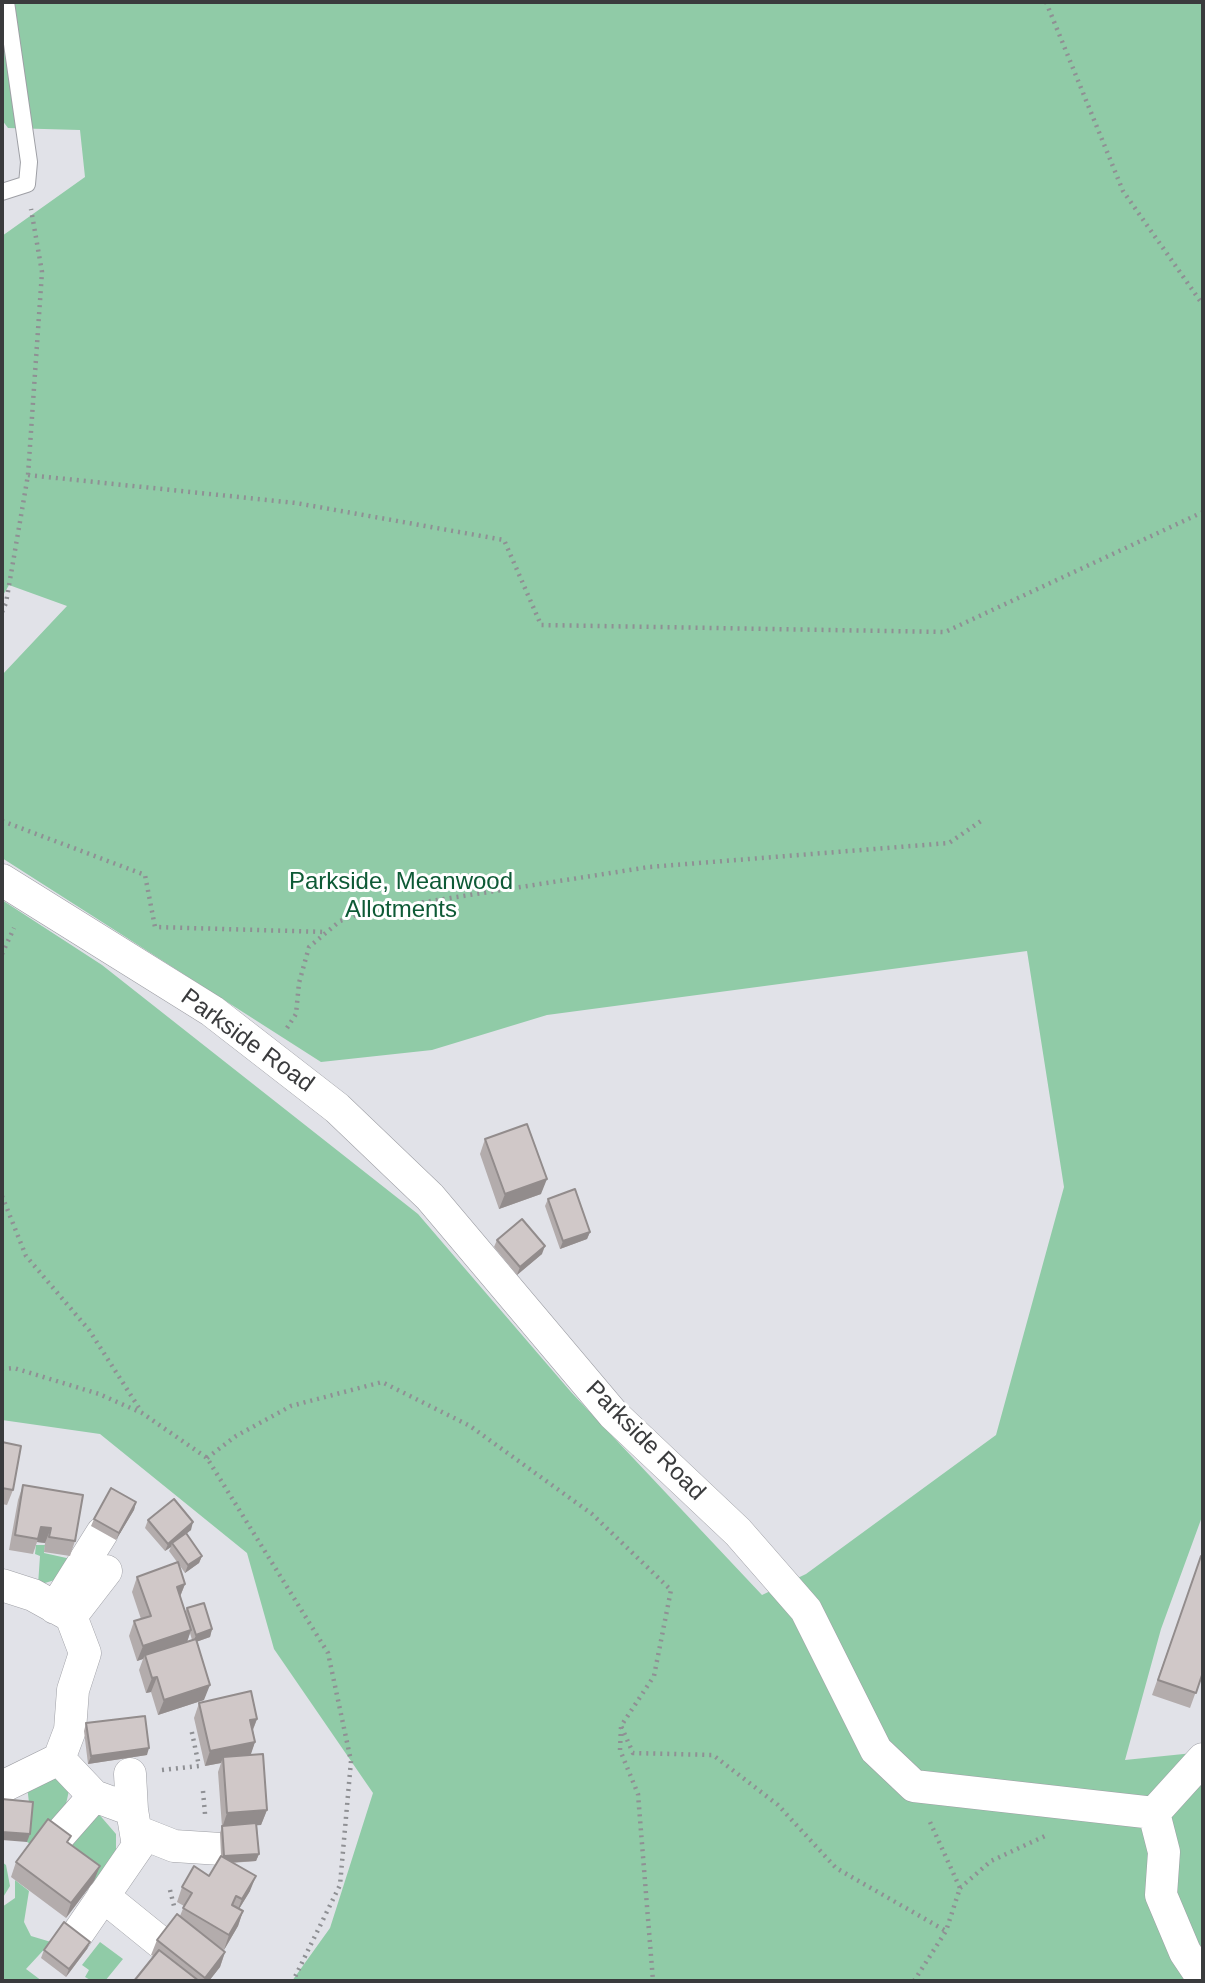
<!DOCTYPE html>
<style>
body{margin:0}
#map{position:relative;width:1205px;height:1983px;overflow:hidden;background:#e1e2e8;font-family:Helvetica,sans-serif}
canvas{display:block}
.frame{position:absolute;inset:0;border:4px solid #3a3b3d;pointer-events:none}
</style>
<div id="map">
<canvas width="1205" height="1983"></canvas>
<div class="frame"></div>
</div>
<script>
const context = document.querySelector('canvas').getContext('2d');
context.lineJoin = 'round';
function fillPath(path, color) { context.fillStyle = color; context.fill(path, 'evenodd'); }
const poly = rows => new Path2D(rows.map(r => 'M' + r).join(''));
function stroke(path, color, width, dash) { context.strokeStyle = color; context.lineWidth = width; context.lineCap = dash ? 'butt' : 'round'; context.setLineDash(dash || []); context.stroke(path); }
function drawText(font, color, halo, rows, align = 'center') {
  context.font = font + ' Helvetica,sans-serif'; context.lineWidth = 6; context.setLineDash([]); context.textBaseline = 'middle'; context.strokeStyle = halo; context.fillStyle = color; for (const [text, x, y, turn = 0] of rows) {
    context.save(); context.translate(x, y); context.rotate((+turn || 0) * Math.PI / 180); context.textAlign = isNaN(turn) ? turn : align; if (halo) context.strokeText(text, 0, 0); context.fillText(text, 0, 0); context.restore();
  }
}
fillPath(poly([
 [2,2,1203,2,1203,1514,1161,1629,1125,1760,1203,1752,1203,1981,292,1981,330,1928,373,1793,274,1649,247,1553,100,1434,2,1420,2,900,102,965,418,1214,571,1392,762,1595,806,1574,996,1435,1064,1187,1027,951,547,1015,432,1050,321,1062,2,858,2,675,67,606,9,585,2,597,2,236,85,177,80,130,8,128,2,120],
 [36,1545,45,1545,44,1553,71,1559,55,1580,38,1585,40,1556,35,1554],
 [50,1775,70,1786,66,1804,34,1846,27,1842,30,1811,27,1786],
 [97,1812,116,1834,116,1854,102,1877,94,1881,74,1862,81,1852,72,1845],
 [2,1862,6,1865,10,1886,2,1899],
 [15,1880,29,1891,24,1922,31,1936,51,1942,26,1969,42,1981,2,1981,2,1907,15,1898],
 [100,1942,123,1959,105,1981,92,1981,85,1977,89,1970,82,1965]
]), '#90cba7');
const service = poly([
 [2,192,27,184,29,162,6,2]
]);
const minor = poly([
 [2,880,212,1011,337,1108,430,1197,613,1414,738,1532,806,1610,876,1750,914,1786,1154,1813],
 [2,1585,33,1595,71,1616,85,1653,73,1690,70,1730,59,1759,94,1796,132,1810,138,1846,74,1939],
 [55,1608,102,1533],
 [72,1615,106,1571],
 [130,1774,132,1810],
 [2,1787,59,1759],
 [1154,1813,1164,1852,1161,1895,1185,1952,1203,1979],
 [1154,1813,1203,1759],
 [136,1831,174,1846,221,1849],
 [57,1838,94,1796],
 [103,1896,161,1943]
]);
stroke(service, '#9e9fa5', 18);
stroke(minor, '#9e9fa5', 33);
stroke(poly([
 [1046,2,1123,191,1203,305],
 [28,475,296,503,504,540,541,625,945,632,1203,512],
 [2,612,6,603,28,475,42,272,31,209],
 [2,821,145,875,155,927,326,932],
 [2,954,14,928],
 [287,1028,296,1014,299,983,309,947,340,921,367,911,649,867,949,843,981,821],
 [2,1196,26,1256,89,1330,141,1411],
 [2,1369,14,1368,99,1394,142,1413,207,1458,328,1653,351,1761,340,1885,293,1981],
 [207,1458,236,1436,291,1406,382,1382,470,1426,592,1514,671,1590,654,1676,621,1726,633,1753,713,1755,778,1805,836,1868,946,1931],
 [621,1727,620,1750,638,1794,653,1981],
 [162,1770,199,1766,191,1728],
 [203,1791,205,1814],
 [960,1888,991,1861,1045,1836],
 [170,1890,174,1906],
 [914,1981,946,1931,960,1888,930,1822]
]), '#8f9094', 4.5, [2, 5]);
stroke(service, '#fff', 16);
stroke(minor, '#fff', 32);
fillPath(poly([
 [485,1139,541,1194,499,1209,480,1154],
 [548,1199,590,1232,587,1239,560,1249,545,1206],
 [497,1240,542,1254,517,1275,494,1247],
 [2,1442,13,1490,7,1505,2,1504],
 [23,1485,75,1541,70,1556,44,1552,45,1543,37,1542,33,1554,9,1550,18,1500],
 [136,1502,134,1510,116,1540,91,1526,94,1519],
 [148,1520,191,1530,186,1533,202,1556,199,1563,185,1573,178,1563,185,1584,180,1597,185,1612,187,1608,212,1629,210,1637,196,1642,204,1700,158,1715,151,1692,146,1693,139,1670,143,1659,137,1661,129,1636,134,1621,141,1619,132,1592,137,1577,177,1562,169,1551,171,1547,165,1551,145,1528],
 [190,1633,192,1640,187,1642],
 [1201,1556,1203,1672,1190,1708,1152,1695],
 [199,1703,257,1719,253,1730,255,1742,250,1755,267,1810,261,1825,257,1825,259,1854,256,1861,232,1863,250,1891,239,1909,243,1911,238,1926,224,1950,218,1946,225,1952,220,1967,209,1981,134,1981,153,1956,151,1955,157,1940,180,1916,184,1906,177,1902,182,1887,209,1876,221,1856,220,1833,222,1827,218,1772,221,1763,205,1766,194,1718],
 [86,1723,147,1755,88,1764,84,1731],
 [68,1843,94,1881,66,1918,11,1877,16,1862],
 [90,1942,87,1949,66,1977,41,1958,44,1950]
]), '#b3acac');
fillPath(poly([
 [547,1179,541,1194,499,1209,505,1194],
 [590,1232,587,1239,560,1249,563,1241],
 [545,1246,542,1254,517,1275,520,1267],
 [136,1502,134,1510,116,1540,119,1533],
 [193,1522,191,1530,173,1545,172,1543,171,1547,165,1551,168,1544],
 [41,1527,51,1528,45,1543,37,1542],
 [202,1556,199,1563,185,1573,188,1565],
 [185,1584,179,1599,177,1587],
 [212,1629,210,1637,193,1643,196,1635],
 [191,1630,186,1645,145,1655,143,1659,137,1661,143,1646],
 [157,1677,151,1692,146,1693,152,1678],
 [210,1685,204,1700,158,1715,164,1700],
 [257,1719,251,1734,250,1720],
 [255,1742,250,1757,223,1757,221,1763,205,1766,210,1751],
 [149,1748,147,1755,88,1764,91,1756],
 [267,1810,261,1825,222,1828,227,1813],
 [2,1832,30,1834,27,1842,2,1840],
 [259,1854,256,1861,222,1863,224,1856],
 [100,1866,94,1881,66,1918,71,1903],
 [256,1876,250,1891,236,1914,242,1899],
 [243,1911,238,1926,224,1950,229,1935],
 [90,1942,87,1949,66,1977,69,1969],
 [225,1952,220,1967,209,1981,204,1981,205,1978]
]), '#928c8c');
const building = poly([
 [527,1124,547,1179,505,1194,485,1139,527,1124],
 [575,1189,590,1232,563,1241,548,1199,575,1189],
 [522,1219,545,1246,520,1267,497,1240,522,1219],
 [2,1442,21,1446,13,1490,2,1488,2,1442],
 [23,1485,83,1495,75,1541,49,1537,51,1528,41,1527,38,1539,15,1535,23,1485],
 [111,1488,136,1502,119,1533,94,1519,111,1488],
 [174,1499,193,1522,168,1544,148,1520,174,1499],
 [186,1533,202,1556,188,1565,172,1543,186,1533],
 [1201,1556,1203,1557,1203,1672,1196,1693,1158,1680,1201,1556],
 [178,1562,185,1584,177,1587,191,1630,143,1646,134,1621,151,1616,137,1577,178,1562],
 [204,1603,212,1629,196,1635,187,1608,204,1603],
 [196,1639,210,1685,164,1700,157,1677,152,1678,145,1655,196,1639],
 [251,1691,257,1719,250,1720,255,1742,210,1751,199,1703,251,1691],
 [145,1716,149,1748,91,1756,86,1723,145,1716],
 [263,1754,267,1810,227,1813,223,1757,263,1754],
 [2,1799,33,1802,30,1834,2,1832,2,1799],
 [48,1819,71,1836,67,1842,100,1866,71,1903,16,1862,48,1819],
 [256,1823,259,1854,224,1856,222,1826,256,1823],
 [221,1856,256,1876,242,1899,236,1896,232,1905,243,1911,229,1935,183,1908,192,1893,182,1887,194,1866,209,1876,221,1856],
 [177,1914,225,1952,205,1978,157,1940,177,1914],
 [64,1922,90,1942,69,1969,44,1950,64,1922],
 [159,1950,199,1981,134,1981,159,1950]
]);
fillPath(building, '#d0c8c8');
stroke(building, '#928c8c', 2);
drawText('24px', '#0e5a36', '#fff', [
 ["Parkside, Meanwood",401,882],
 ["Allotments",401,910]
]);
drawText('24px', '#3a3b3d', '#fff', [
 ["Parkside Road",247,1041,36],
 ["Parkside Road",645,1441,45]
]);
</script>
